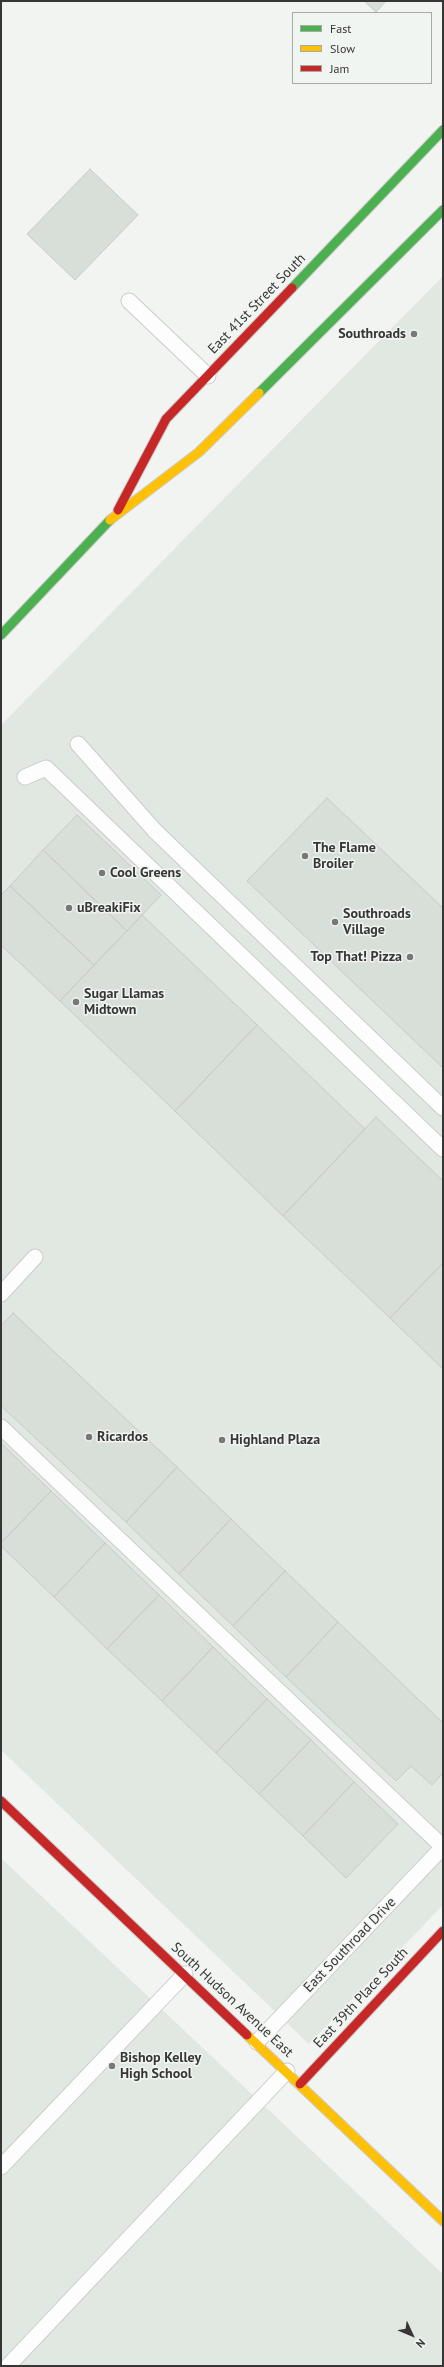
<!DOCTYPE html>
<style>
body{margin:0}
#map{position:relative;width:444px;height:2367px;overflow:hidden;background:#f2f4f2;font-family:"PT Sans",sans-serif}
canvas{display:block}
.frame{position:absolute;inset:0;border:2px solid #353635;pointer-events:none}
.legend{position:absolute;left:292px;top:12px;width:140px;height:72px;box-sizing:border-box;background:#f1f5f1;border:1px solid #a6a9a6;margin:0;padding:5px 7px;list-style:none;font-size:12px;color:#353635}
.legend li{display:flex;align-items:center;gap:8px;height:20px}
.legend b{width:20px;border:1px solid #a6a9a6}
.north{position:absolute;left:392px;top:2315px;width:40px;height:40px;-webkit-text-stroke:3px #f1f5f1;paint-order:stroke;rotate:134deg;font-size:11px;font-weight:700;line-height:16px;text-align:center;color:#353635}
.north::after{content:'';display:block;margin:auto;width:14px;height:18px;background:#353635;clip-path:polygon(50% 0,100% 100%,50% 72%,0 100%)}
</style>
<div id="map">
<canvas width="444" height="2367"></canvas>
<div class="frame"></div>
<ul class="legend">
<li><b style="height:5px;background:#4caf50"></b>Fast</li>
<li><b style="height:5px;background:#ffc107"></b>Slow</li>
<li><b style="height:5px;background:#c62828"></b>Jam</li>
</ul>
<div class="north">N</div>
</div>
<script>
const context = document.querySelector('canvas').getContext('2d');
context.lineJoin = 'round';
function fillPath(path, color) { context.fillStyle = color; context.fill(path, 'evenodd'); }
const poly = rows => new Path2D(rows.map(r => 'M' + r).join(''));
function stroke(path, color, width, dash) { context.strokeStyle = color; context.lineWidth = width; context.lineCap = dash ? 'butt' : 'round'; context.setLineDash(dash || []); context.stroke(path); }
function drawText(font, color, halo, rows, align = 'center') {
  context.font = font + ' "PT Sans",sans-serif'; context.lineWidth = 3; context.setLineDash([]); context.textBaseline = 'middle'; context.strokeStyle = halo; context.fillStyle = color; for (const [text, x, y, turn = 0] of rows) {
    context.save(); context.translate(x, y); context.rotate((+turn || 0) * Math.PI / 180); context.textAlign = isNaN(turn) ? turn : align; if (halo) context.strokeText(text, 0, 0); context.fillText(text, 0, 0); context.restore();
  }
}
fillPath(poly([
 [443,276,443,1905,309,2044,1,1750,1,725],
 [1,1858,443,2274,443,2366,1,2366]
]), '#e1e8e2');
const building = poly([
 [364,1,386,1,376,12,364,1],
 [90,169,138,215,75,280,27,234,90,169],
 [327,798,443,908,443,1068,247,881,327,798],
 [77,815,161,895,127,931,43,850,77,815],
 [43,850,127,931,94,965,10,886,43,850],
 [10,886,94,965,60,1001,1,945,1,895,10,886],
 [142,915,257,1025,175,1111,60,1001,142,915],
 [257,1025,365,1129,283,1216,175,1111,257,1025],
 [376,1117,443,1181,443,1263,390,1318,283,1216,376,1117],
 [443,1263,443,1369,390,1318,443,1263],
 [13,1313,177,1467,126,1522,1,1406,1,1326,13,1313],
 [1,1443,51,1491,1,1543,1,1443],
 [177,1467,231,1519,179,1574,126,1522,177,1467],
 [51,1491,105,1543,54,1597,1,1546,1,1543,51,1491],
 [231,1519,285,1571,233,1626,179,1574,231,1519],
 [105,1543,159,1595,107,1649,54,1597,105,1543],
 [285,1571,338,1622,286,1677,233,1626,285,1571],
 [159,1595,213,1647,162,1701,107,1649,159,1595],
 [338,1622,443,1723,443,1773,432,1785,411,1766,396,1781,286,1677,338,1622],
 [213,1647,267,1699,216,1753,162,1701,213,1647],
 [267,1699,311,1740,259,1794,216,1753,267,1699],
 [311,1740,354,1782,303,1836,259,1794,311,1740],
 [354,1782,398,1824,346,1878,303,1836,354,1782]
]);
fillPath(building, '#d8dfd9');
stroke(building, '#c8cac8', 1);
const lane = poly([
 [129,301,208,376],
 [78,744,155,831,443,1108],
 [25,777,46,768,443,1149],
 [1,1294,35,1257],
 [1,1427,443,1847],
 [257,2042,443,1847],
 [1,2167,185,1974],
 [8,2366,287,2071]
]);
const fast = poly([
 [292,288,443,130],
 [259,393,443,210],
 [1,635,110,520]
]);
const slow = poly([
 [110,520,199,452,259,393],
 [247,2035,443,2221]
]);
const jam = poly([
 [118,510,166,419,292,288],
 [1,1801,247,2035],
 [300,2084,443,1931]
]);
stroke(lane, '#caccca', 17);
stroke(fast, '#caccca', 11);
stroke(slow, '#caccca', 11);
stroke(jam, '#caccca', 11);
stroke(lane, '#fdfdfd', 15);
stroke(fast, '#4caf50', 9);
stroke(slow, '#ffc107', 9);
stroke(jam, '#c62828', 9);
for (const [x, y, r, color] of [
 [414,334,4,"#777877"],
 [305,856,4,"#777877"],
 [102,873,4,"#777877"],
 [69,908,4,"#777877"],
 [335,922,4,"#777877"],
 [410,957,4,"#777877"],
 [76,1002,4,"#777877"],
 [89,1437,4,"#777877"],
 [222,1440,4,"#777877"],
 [112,2066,4,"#777877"]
]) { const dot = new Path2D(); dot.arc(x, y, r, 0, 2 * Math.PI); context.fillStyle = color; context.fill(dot); stroke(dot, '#f1f5f1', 1.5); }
drawText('14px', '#353635', '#f1f5f1', [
 ["East 41st Street South",257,304,-46],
 ["East Southroad Drive",350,1945,-46],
 ["East 39th Place South",361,1998,-47],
 ["South Hudson Avenue East",232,2000,43]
]);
drawText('bold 14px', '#353635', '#f1f5f1', [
 ["Southroads",406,334,"right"],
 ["The Flame",313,848],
 ["Broiler",313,864],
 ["Cool Greens",110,873],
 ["uBreakiFix",77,908],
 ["Southroads",343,914],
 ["Village",343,930],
 ["Top That! Pizza",402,957,"right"],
 ["Sugar Llamas",84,994],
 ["Midtown",84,1010],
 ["Ricardos",97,1437],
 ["Highland Plaza",230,1440],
 ["Bishop Kelley",120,2058],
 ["High School",120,2074]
], 'left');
</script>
